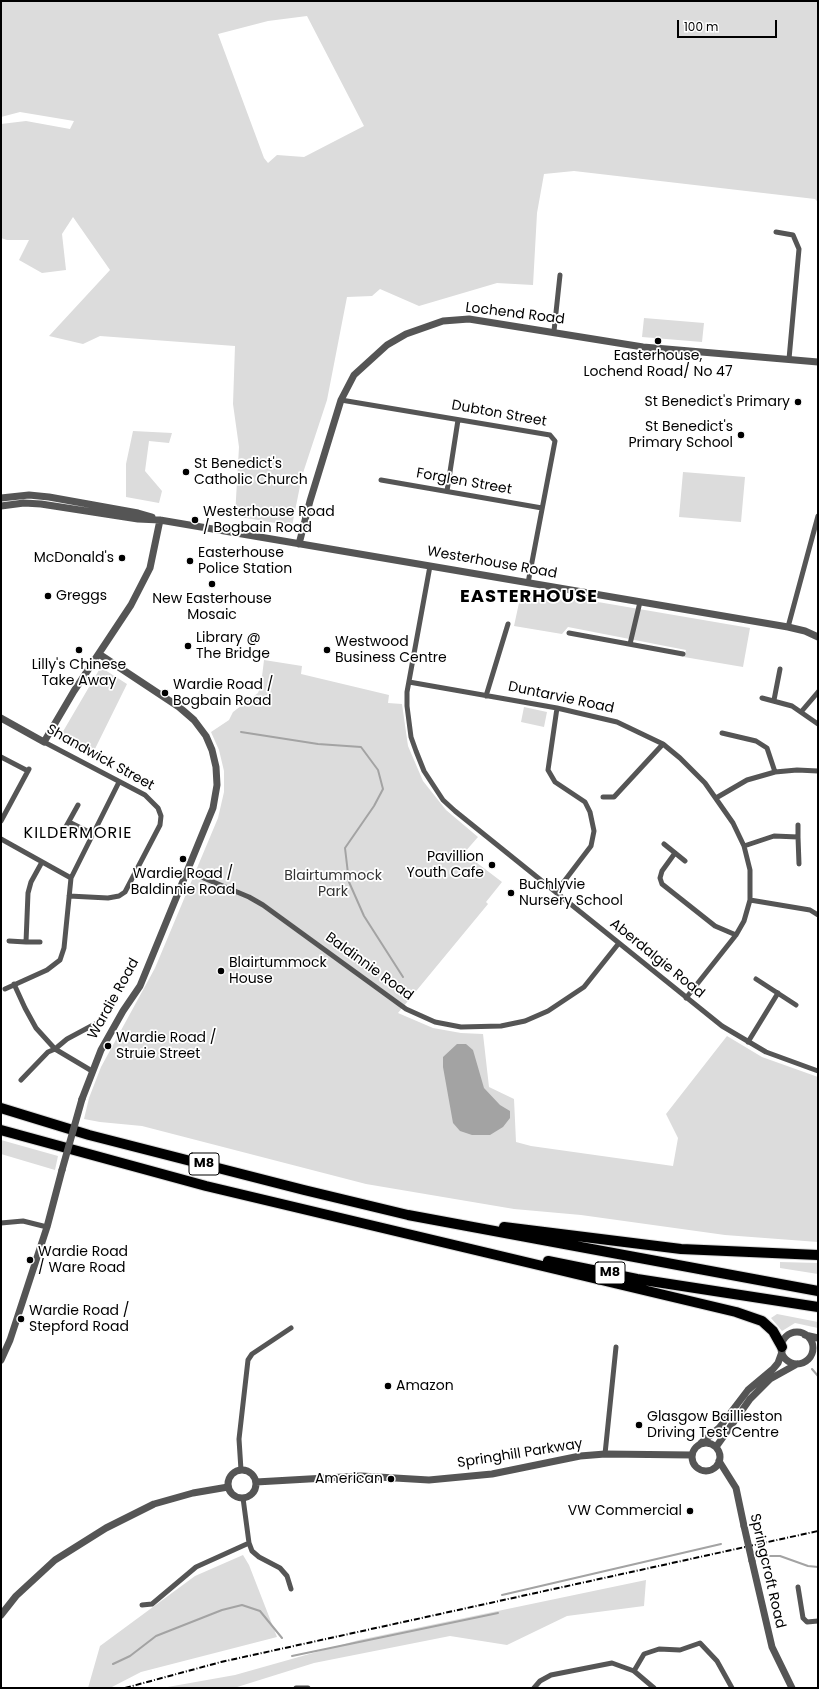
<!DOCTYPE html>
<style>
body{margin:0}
#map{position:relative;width:819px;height:1689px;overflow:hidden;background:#fff;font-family:Poppins,sans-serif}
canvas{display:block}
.frame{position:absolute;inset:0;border:2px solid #000;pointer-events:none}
.scale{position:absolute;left:677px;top:20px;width:100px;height:18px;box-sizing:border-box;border:2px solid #000;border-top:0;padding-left:5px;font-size:12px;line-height:14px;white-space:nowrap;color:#000;-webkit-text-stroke:3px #fff;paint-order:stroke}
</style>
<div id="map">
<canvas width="819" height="1689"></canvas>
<div class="frame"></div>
<div class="scale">100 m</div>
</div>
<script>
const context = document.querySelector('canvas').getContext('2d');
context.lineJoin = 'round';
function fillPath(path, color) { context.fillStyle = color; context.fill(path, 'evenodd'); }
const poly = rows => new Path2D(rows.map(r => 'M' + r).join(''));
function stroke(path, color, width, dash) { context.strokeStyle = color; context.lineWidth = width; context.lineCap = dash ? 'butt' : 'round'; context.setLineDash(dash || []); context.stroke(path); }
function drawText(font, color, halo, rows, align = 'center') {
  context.font = font + ' Poppins,sans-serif'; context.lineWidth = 3.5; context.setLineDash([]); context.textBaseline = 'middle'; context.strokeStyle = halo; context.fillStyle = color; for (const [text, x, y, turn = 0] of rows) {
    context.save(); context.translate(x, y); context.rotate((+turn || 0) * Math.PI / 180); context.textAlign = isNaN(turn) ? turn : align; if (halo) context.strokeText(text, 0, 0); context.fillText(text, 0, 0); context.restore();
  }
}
fillPath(poly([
 [1,1,818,1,818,202,815,199,574,171,544,174,537,213,533,285,497,283,419,306,380,289,372,296,347,297,327,400,302,476,292,526,235,516,239,447,233,404,235,346,100,336,83,344,49,336,110,270,73,217,62,234,66,270,42,273,19,260,29,240,7,240,1,238,1,124,26,121,70,129,74,121,20,112,1,117],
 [307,16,364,126,304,157,277,155,268,163,264,158,218,34,268,21],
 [644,318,704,323,702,342,642,337],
 [133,431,172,433,169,443,149,441,145,471,162,491,159,503,126,497,126,464],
 [683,472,745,477,741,522,679,517],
 [522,589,750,628,743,667,684,657,686,650,568,627,562,634,514,626],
 [264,660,302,666,301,674,389,695,388,703,402,704,408,746,423,781,446,810,478,837,464,853,502,882,486,902,488,904,398,1013,433,1028,461,1033,483,1034,489,1087,514,1099,516,1142,531,1146,673,1166,678,1138,666,1114,727,1036,762,1057,818,1077,818,1242,725,1235,581,1215,514,1209,366,1184,142,1126,100,1122,84,1119,89,1098,101,1067,155,968,218,818,224,792,224,771,219,750,211,732,229,720,233,712,258,693,261,685],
 [99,670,105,670,127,684,91,757,58,740],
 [524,707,547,712,544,727,521,722],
 [1,1140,58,1156,55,1170,1,1154],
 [780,1262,818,1263,818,1274,780,1268],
 [777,1314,818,1322,818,1328,795,1323,782,1331,771,1318],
 [243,1555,249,1565,277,1637,141,1672,110,1688,88,1688,100,1646,195,1576],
 [646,1580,644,1606,567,1616,507,1645,450,1636,314,1663,234,1688,162,1688,235,1675,359,1640]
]), '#dcdcdc');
fillPath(poly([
 [457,1044,466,1044,473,1050,484,1088,500,1105,510,1111,510,1118,503,1127,490,1135,472,1135,460,1131,453,1123,443,1067,443,1057]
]), '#a3a3a3');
stroke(poly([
 [241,732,318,744,361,747,378,770,383,789,374,806,345,848,349,882,364,916,403,977],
 [812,1369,818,1376],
 [770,1556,780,1556,808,1566,818,1567],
 [502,1595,721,1544],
 [292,1656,498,1613],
 [113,1664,130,1656,156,1636,222,1610,242,1605,260,1611,282,1638]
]), '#a3a3a3', 2);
const motorway = poly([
 [1,1108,89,1135,304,1190,408,1215,818,1291],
 [1,1130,206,1186,736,1312,762,1321,773,1331,782,1347],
 [504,1227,681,1249,818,1255],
 [548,1261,637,1279,818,1307]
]);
stroke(motorway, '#dbdbdb', 12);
stroke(poly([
 [776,232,793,235,799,249,789,359],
 [554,331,560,275],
 [341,400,550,435,555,441,528,583],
 [381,480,542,508],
 [447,491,458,420],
 [430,566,407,692,407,706,411,737,416,751,424,771,443,800,455,811,722,1026,766,1052,818,1071],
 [788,627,818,516],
 [569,633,683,654],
 [630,644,640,602],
 [409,682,557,708,617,722,663,744,680,758,705,783,733,823,744,846,750,870,750,900,744,921,736,935,686,998],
 [486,696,508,624],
 [762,698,792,706,818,724],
 [774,700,780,669],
 [801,712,818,692],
 [722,733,756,741,767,748,775,772],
 [44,742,145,795,158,808,161,816,160,825,125,892,119,896,108,898,69,896],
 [1,757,28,771],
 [603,797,614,797,663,744],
 [716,798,747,780,775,772,797,770,818,771],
 [1,821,29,769],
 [69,822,93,834],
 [798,825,798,837],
 [63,832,78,805],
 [1,839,71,878],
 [664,844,685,861],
 [744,846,774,836,798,837,799,864],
 [675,853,662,871,660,878,662,884,715,926,736,935],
 [187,871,249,897,263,905,406,1009,435,1022,461,1027,501,1026,525,1021,548,1011,584,987,619,943],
 [556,892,591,846,594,831,590,812,585,802,555,782,548,770,557,708],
 [750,900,810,910,818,915],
 [9,941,26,942,28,893,31,882,42,862],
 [26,942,40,942],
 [756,979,796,1005],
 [14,984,25,1008,36,1028,55,1049,92,1071],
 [5,989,47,970,60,960,64,948,71,878,119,782],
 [748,1042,778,993],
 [21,1080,48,1052,55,1049,67,1039,95,1024],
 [1,1223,23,1221,47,1227],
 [605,1454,616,1347],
 [241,1470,239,1439,248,1360,252,1354,291,1328],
 [243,1498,249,1543,252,1551,259,1557,280,1568,287,1576,291,1589],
 [798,1587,803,1618,807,1622,818,1621],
 [142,1605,152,1604,196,1567,249,1543],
 [634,1671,644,1654,659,1649,680,1650,700,1643,717,1661,732,1688],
 [296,1688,308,1688],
 [534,1688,540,1681,551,1675,612,1663,634,1671,654,1688]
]), '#555', 5);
stroke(poly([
 [1,498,29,495,49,497,138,513,152,517],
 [1,506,24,503,41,504,138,519,160,520,788,627,805,631,818,637],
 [299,544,310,501,341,400,354,375,387,345,406,334,443,321,469,319,643,347,818,362],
 [1,718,44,742,74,691,131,605,150,568,160,520],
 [82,1099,101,1050,123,1011,140,986,213,808,217,785,216,767,212,750,206,736,194,720,179,707,99,654],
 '781 1348a16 16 0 1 1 32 0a16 16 0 1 1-32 0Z',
 [805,1335,818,1338],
 [1,1360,10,1340,47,1227,62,1170],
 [701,1443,719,1428,748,1390,773,1369,778,1363,782,1352],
 '692 1457a14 14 0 1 1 28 0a14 14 0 1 1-28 0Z',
 [716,1447,750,1399,770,1379,797,1364],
 [719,1461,736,1488,744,1526],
 '228 1484a14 14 0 1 1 28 0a14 14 0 1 1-28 0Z',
 [256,1482,361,1476,429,1480,492,1474,580,1456,605,1454,692,1455],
 [752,1561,772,1647,792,1688],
 [1,1615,16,1596,55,1560,106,1528,154,1504,193,1493,228,1487]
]), '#555', 7);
stroke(motorway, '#000', 10);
stroke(poly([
 [125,1688,221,1662,818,1531]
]), '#000', 2, [6, 2, 1, 2]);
stroke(poly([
 [62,1170,82,1099],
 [744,1526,752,1561]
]), '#555', 7);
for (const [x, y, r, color] of [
 [658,341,4,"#000"],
 [798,402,4,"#000"],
 [741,435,4,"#000"],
 [186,472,4,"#000"],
 [195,520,4,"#000"],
 [122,558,4,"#000"],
 [190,561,4,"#000"],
 [212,584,4,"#000"],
 [48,596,4,"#000"],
 [188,646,4,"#000"],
 [79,650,4,"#000"],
 [327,650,4,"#000"],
 [165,693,4,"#000"],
 [183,859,4,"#000"],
 [492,865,4,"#000"],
 [511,893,4,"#000"],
 [221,971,4,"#000"],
 [108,1046,4,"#000"],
 [30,1260,4,"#000"],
 [21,1319,4,"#000"],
 [388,1386,4,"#000"],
 [639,1425,4,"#000"],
 [391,1479,4,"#000"],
 [690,1511,4,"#000"]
]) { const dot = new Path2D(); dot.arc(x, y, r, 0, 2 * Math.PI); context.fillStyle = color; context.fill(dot); stroke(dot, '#fff', 1.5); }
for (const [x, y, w] of [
 [204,1164,30],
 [610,1273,30]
]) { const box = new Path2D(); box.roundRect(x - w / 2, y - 11, w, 22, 3); context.fillStyle = '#fff'; context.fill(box); stroke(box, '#000', 1); }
drawText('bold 13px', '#000', null, [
 ["M8",204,1164],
 ["M8",610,1273]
]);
drawText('14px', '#000', '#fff', [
 ["Lochend Road",515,314,7],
 ["Dubton Street",499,414,10],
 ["Forglen Street",464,482,10],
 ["Westerhouse Road",492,563,10],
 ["Duntarvie Road",561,698,12],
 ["Shandwick Street",100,758,29],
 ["Aberdalgie Road",657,959,39],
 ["Baldinnie Road",369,967,36],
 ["Wardie Road",114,999,-61],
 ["Springhill Parkway",520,1454,-9],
 ["Springcroft Road",767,1571,77]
]);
drawText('14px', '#000', '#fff', [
 ["Easterhouse,",658,356,"center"],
 ["Lochend Road/ No 47",658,372,"center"],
 ["St Benedict's Primary",790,402,"right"],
 ["St Benedict's",733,427,"right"],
 ["Primary School",733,443,"right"],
 ["St Benedict's",194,464],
 ["Catholic Church",194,480],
 ["Westerhouse Road",203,512],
 ["/ Bogbain Road",203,528],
 ["Easterhouse",198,553],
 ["Police Station",198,569],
 ["McDonald's",114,558,"right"],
 ["Greggs",56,596],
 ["New Easterhouse",212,599,"center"],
 ["Mosaic",212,615,"center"],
 ["Library @",196,638],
 ["The Bridge",196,654],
 ["Westwood",335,642],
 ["Business Centre",335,658],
 ["Lilly's Chinese",79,665,"center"],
 ["Take Away",79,681,"center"],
 ["Wardie Road /",173,685],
 ["Bogbain Road",173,701],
 ["Pavillion",484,857,"right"],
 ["Youth Cafe",484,873,"right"],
 ["Wardie Road /",183,874,"center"],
 ["Baldinnie Road",183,890,"center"],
 ["Buchlyvie",519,885],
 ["Nursery School",519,901],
 ["Blairtummock",229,963],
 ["House",229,979],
 ["Wardie Road /",116,1038],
 ["Struie Street",116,1054],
 ["Wardie Road",38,1252],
 ["/ Ware Road",38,1268],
 ["Wardie Road /",29,1311],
 ["Stepford Road",29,1327],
 ["Amazon",396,1386],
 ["Glasgow Baillieston",647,1417],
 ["Driving Test Centre",647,1433],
 ["American",383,1479,"right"],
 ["VW Commercial",682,1511,"right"]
], 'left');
drawText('14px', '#333', '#fff', [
 ["Blairtummock",333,876],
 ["Park",333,892]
]);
context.letterSpacing = '1px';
drawText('16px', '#000', '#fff', [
 ["KILDERMORIE",78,834]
]);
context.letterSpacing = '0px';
context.letterSpacing = '1px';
drawText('bold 18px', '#000', '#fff', [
 ["EASTERHOUSE",529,597]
]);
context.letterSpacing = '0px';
</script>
